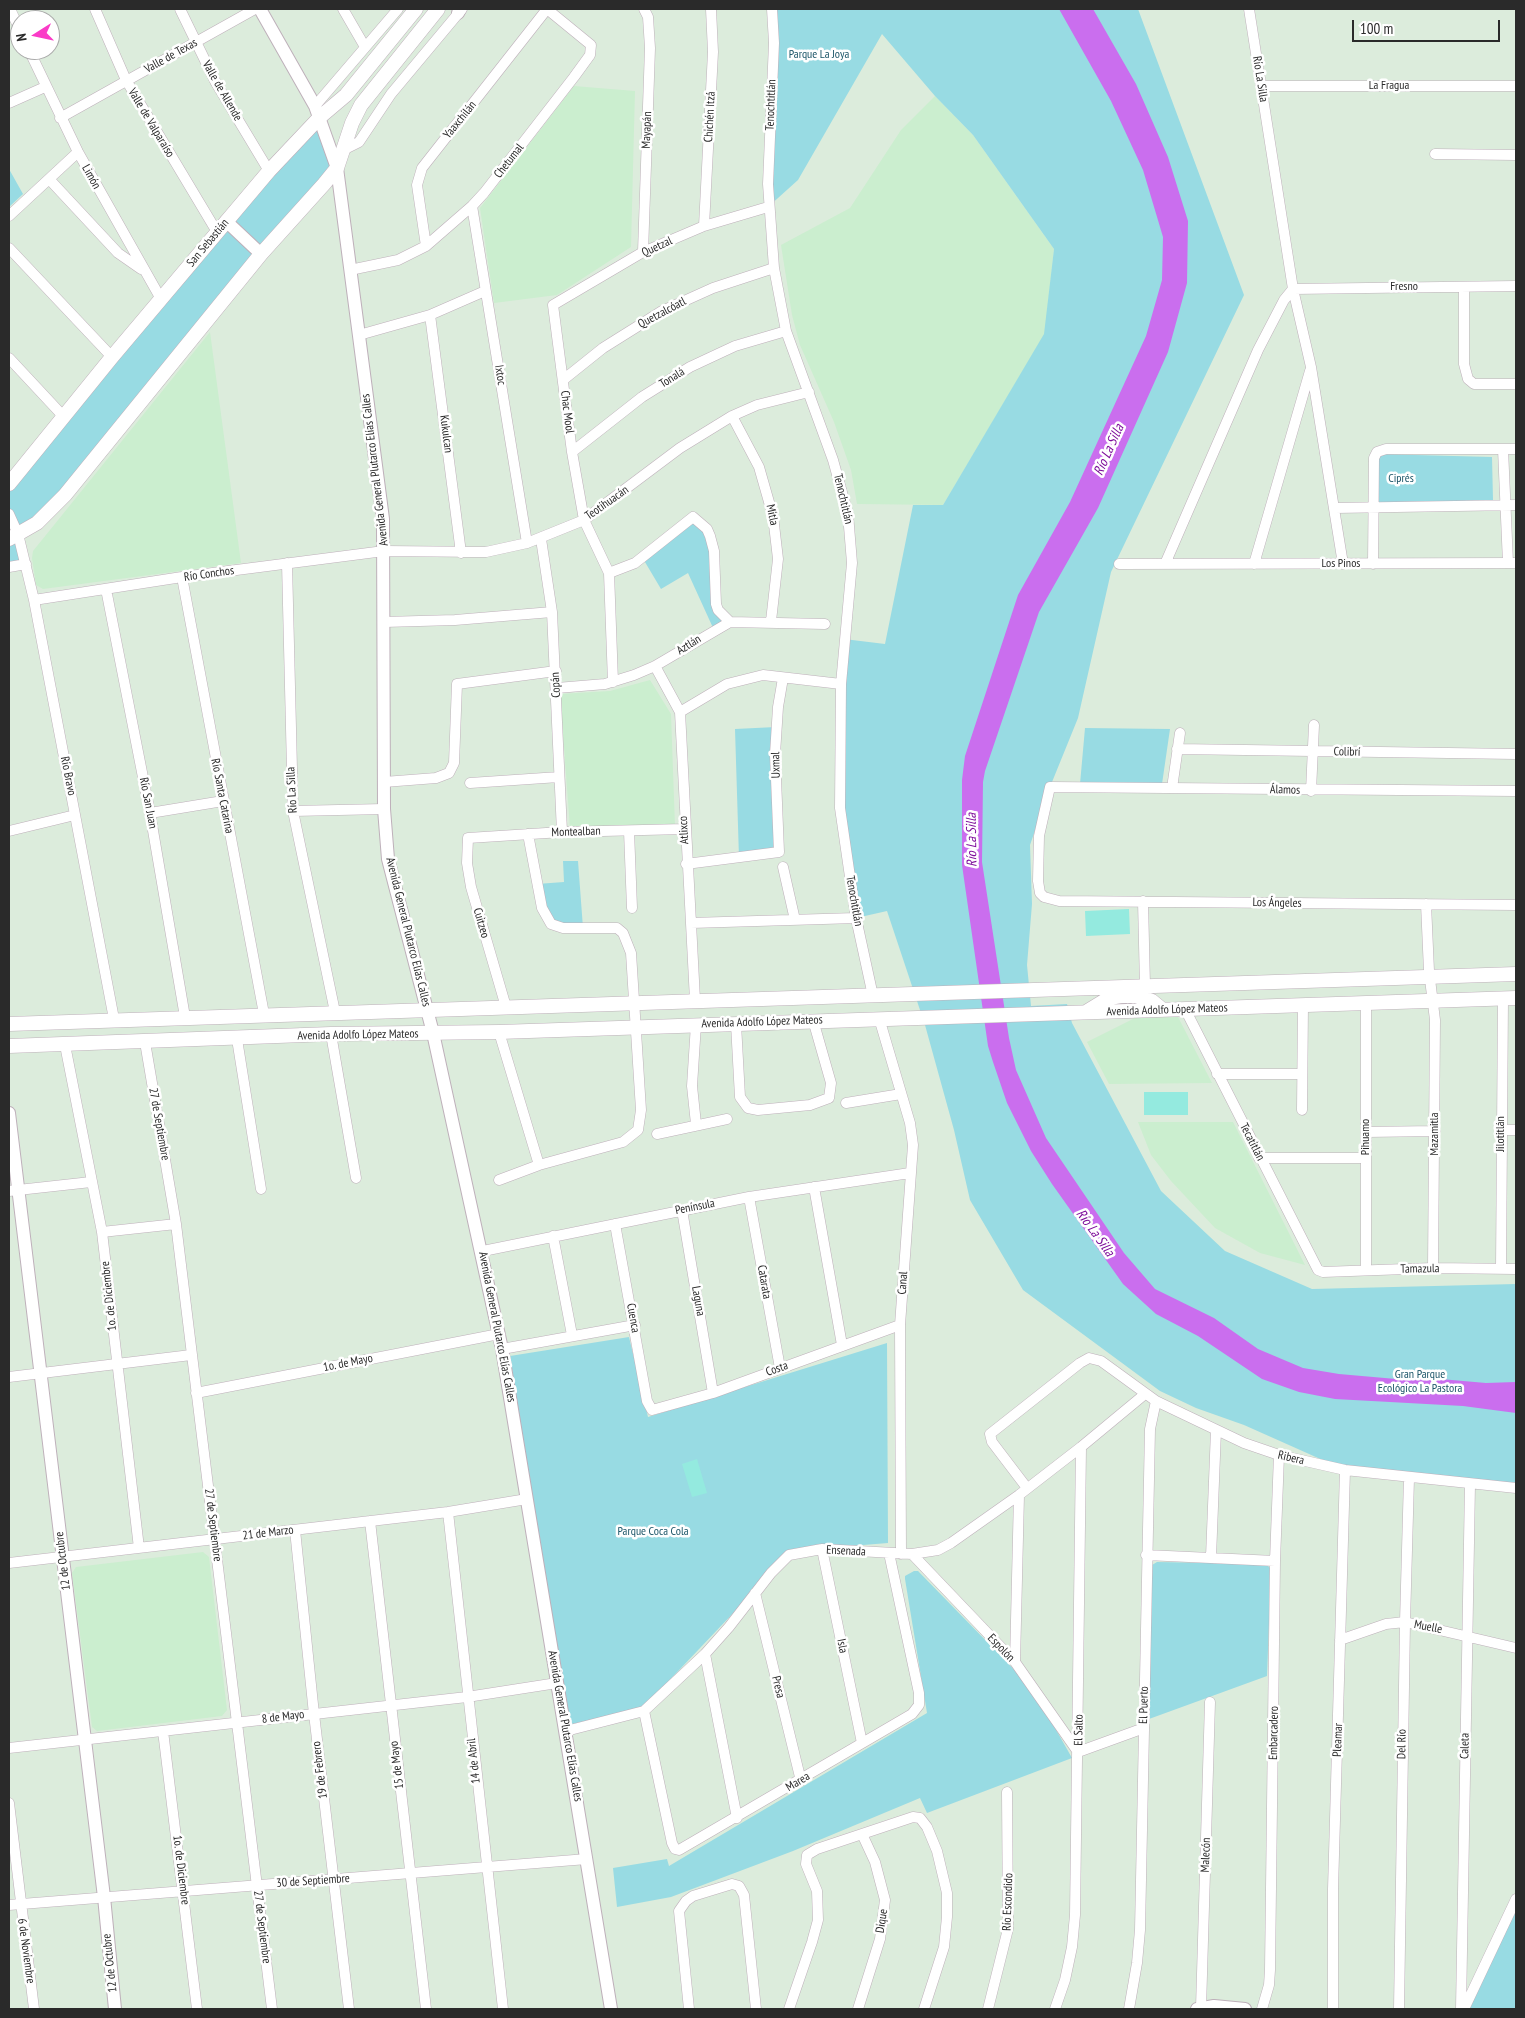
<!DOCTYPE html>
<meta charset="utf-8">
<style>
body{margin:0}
#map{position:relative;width:1525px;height:2018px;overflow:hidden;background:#dcecdc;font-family:"PT Sans Narrow",sans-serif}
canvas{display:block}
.frame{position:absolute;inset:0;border:10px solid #2a2a2a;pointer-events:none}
.north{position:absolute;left:10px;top:10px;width:50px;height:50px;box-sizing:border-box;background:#fff;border:1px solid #aaa;border-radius:50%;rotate:260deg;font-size:14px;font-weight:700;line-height:20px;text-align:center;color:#2a2a2a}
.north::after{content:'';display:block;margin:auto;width:18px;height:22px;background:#fa3bc7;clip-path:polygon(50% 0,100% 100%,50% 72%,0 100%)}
.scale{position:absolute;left:1352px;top:20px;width:148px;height:22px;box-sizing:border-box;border:2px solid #2a2a2a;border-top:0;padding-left:6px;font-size:15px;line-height:18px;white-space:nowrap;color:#2a2a2a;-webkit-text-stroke:4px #fff;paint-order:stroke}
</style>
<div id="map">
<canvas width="1525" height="2018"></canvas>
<div class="frame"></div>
<div class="north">N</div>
<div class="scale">100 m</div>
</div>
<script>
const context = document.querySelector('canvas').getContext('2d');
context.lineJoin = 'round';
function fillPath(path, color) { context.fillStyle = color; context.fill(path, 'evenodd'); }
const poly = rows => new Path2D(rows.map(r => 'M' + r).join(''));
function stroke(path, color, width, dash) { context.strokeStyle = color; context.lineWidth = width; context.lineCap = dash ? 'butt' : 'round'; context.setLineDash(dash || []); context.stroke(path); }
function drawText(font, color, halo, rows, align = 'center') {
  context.font = font + ' "PT Sans Narrow",sans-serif'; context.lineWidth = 5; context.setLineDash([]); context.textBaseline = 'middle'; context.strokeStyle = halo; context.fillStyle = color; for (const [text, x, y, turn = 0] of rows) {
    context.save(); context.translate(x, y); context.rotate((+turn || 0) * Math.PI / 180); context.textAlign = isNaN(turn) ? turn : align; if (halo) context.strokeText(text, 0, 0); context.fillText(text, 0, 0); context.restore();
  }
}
fillPath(poly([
 [574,86,635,91,631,247,557,295,494,303,480,208],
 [935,96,973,135,1054,249,1045,334,943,505,857,504,851,470,834,422,800,345,792,315,781,245,850,208,901,130],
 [210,332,241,563,43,589,36,585,32,558,33,551],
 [650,680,671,714,675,826,570,828,560,694,610,691],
 [1178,1017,1212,1083,1109,1084,1087,1042,1135,1018],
 [1138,1122,1233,1122,1305,1265,1260,1253,1215,1228,1171,1181,1151,1155],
 [203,1552,209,1557,227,1710,222,1716,97,1731,92,1727,72,1573,76,1567]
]), '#cbeecf');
fillPath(poly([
 [772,9,1138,9,1244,295,1111,572,1078,718,1050,787,1030,845,1032,904,1027,965,1031,1006,1067,1004,1072,1023,1161,1191,1225,1251,1312,1289,1516,1284,1516,1492,1345,1470,1244,1425,1196,1408,1160,1391,1023,1290,970,1200,954,1130,925,1025,887,911,856,918,842,832,844,639,885,644,913,505,943,505,1044,334,1054,249,973,135,935,96,882,34,798,180,768,207],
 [320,117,337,168,65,495,18,534,26,564,9,567,9,484],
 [9,169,23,194,9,207],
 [1376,454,1492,457,1493,500,1377,504],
 [693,517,707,529,715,595,730,622,714,630,688,573,661,589,642,557],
 [776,727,780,847,739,858,735,729],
 [1085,728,1170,729,1162,784,1080,784],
 [563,861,578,861,583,928,551,924,537,884,564,882],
 [629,1337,648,1417,887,1343,888,1543,789,1551,758,1587,643,1708,568,1725,510,1356],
 [1157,1562,1266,1564,1271,1569,1267,1676,1149,1719,1152,1565],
 [914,1571,918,1571,1033,1689,1072,1758,927,1813,920,1798,793,1851,671,1897,617,1907,613,1868,667,1859,669,1866,927,1713,905,1579,905,1576],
 [1516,1899,1516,2009,1463,2009]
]), '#98dbe3');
fillPath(poly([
 [1129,909,1130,934,1086,936,1085,911],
 [1144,1092,1188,1092,1188,1115,1144,1115],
 [697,1459,707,1493,692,1497,682,1464]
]), '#94eadf');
fillPath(poly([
 [1059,9,1093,9,1136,84,1168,157,1188,221,1187,283,1168,352,1098,508,1039,612,985,771,983,782,982,862,1009,1038,1016,1070,1046,1138,1124,1253,1155,1289,1214,1318,1258,1349,1303,1368,1339,1374,1396,1379,1429,1378,1486,1383,1516,1382,1516,1413,1463,1406,1335,1399,1299,1392,1262,1379,1198,1336,1156,1314,1123,1284,1052,1184,1031,1151,1007,1103,993,1062,988,1046,962,865,962,780,965,756,1018,595,1070,502,1146,336,1162,280,1163,237,1143,170,1111,101]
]), '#ca6eee');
const minor = poly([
 [10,9,20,30],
 [95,9,126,80,217,232],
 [180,9,216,83,269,171],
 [343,9,365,47],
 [772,9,774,43,768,184,774,268,786,331,833,460,848,514,852,563,841,684,840,808,856,918,873,996],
 [1249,9,1293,289,1311,367,1343,564],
 [29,50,78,152,161,299],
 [1261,86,1516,86],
 [9,103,45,87],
 [315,106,398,9],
 [60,118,255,9],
 [343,150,359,142,391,94,462,9],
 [1435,154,1516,155],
 [49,179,118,253,141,269],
 [472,206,527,543],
 [9,216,78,152],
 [704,226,713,52,711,9],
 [426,246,417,185,422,168,547,9],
 [9,248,112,357],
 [643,252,650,48,648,17,644,9],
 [350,270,398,260,426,246,472,206,484,193,574,77,590,55,591,45,547,9],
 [1464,287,1464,364,1468,379,1474,384,1516,384],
 [430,315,461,553],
 [359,335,430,315,485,291],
 [9,358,64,417],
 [563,380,603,348,662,311,713,288,774,268],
 [732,416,759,467,773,516,778,559,771,621],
 [1503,449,1508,563],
 [572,452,642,397,690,367,735,346,786,331],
 [1335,508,1516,505],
 [9,514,18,534,34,600,114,1019],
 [541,539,552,612,562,832],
 [287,563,293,811,335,1012],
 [1119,564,1516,563],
 [1165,564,1258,350,1284,300,1293,289,1516,286],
 [1254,564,1310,371],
 [1373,564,1374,458,1377,452,1386,449,1516,449],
 [9,567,26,564],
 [609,573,635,563,693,517,707,529,710,536,714,551,716,604,718,610,730,622],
 [182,577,264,1014],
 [106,589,150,813,185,1017],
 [34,600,182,577,384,551,486,552,527,543,584,520,680,448,732,416,757,405,809,392],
 [384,622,455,620,552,612],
 [655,666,680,712,695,1000],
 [613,682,609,573,584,520,572,452,553,305,643,252,704,226,768,207],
 [557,688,605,684,634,675,655,666,730,622,825,624],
 [680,712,727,684,763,675,841,684],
 [1177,749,1516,754],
 [384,782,436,778,449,773,454,763,457,684,556,671],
 [470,783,559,777],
 [1172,788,1180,733],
 [1311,791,1314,725],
 [1516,791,1050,787,1039,836,1038,881,1040,893,1044,897,1059,901,1516,905],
 [293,811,384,809],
 [150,813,223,801],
 [9,831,75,815],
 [629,831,632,908],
 [686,864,779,852,775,754,778,707,783,678],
 [783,867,795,920],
 [1143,901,1145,986],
 [1426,904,1429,971,1435,1020,1433,1268],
 [691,923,856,918],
 [1366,1003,1366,1270],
 [506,1007,471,887,467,863,468,838,562,832,684,829],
 [1185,1009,1318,1270,1323,1272,1433,1268,1516,1269],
 [879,1018,910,1123,913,1145,900,1325,901,1554],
 [696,1024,692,1086,696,1124],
 [736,1024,740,1097,748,1108,758,1110,810,1105,829,1098,831,1083,813,1020],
 [499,1032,539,1165],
 [331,1034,356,1178],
 [237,1039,261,1189],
 [145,1042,176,1224,272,2009],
 [65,1045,102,1232,139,1548],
 [1217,1074,1302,1074],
 [846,1103,901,1094],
 [1302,1110,1303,1005],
 [1501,1130,1516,1130],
 [1366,1132,1435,1131],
 [657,1134,727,1119],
 [1259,1158,1365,1158],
 [499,1180,539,1165,623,1142,638,1130,641,1110,631,953,623,933,617,928,563,928,551,924,542,908,528,834],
 [814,1187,842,1345],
 [9,1191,91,1182],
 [749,1197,780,1368],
 [682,1210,713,1393],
 [615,1224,647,1401,652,1410,713,1393,900,1325],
 [102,1232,176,1224],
 [553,1236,572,1335],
 [483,1251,749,1197,910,1173],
 [1501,1269,1503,998],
 [502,1349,635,1325],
 [9,1377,191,1355],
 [196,1393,499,1334],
 [1027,1488,992,1442,990,1434,1080,1363,1089,1358,1101,1361,1156,1401,1244,1443,1279,1455,1345,1470,1516,1488],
 [448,1512,503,2009],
 [370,1521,426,2009],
 [295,1530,314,1714,349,2009],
 [822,1549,862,1743],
 [912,1554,1015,1662,1078,1752,1144,1728],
 [1146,1555,1275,1561],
 [1211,1557,1216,1430],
 [9,1563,448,1512,527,1499],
 [755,1593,801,1781],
 [1340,1640,1386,1624,1405,1622,1516,1648],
 [705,1654,737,1818],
 [1015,1662,1019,1495],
 [644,1711,672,1843,675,1849,679,1850,912,1714,919,1705,919,1693,889,1553],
 [163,1731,197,2009],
 [566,1731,644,1711,705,1654,729,1627,771,1573,789,1555,822,1549,912,1554,938,1550,951,1543,1019,1495,1081,1447,1145,1394],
 [9,1748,467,1697,557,1683],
 [9,1803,34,2009],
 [9,1905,587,1859],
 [1201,2008,1210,1702],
 [689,2009,679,1911,686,1901,693,1896,732,1884,739,1886,744,1895,756,2009],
 [789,2009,812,1942,818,1920,817,1891,806,1864,807,1855,817,1849,913,1817,920,1818,927,1827,937,1851,947,1893,947,1917,944,1947,924,2009],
 [858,2009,880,1939,885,1900,875,1862,862,1834],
 [988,2009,1008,1929,1007,1792],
 [1055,2009,1065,1980,1072,1947,1075,1915,1081,1447],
 [1129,2009,1137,1963,1140,1930,1150,1429,1156,1401],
 [1262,2009,1269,1985,1270,1970,1275,1561,1279,1455],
 [1333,2009,1333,1889,1345,1470],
 [1399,2009,1405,1622,1409,1478],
 [1461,2009,1470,1484],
 [1464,2009,1516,1899]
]);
const tertiary = poly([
 [260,9,315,106,337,168,383,519,384,809,388,859,433,1033,502,1349,611,2009],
 [458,13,460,9],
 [226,221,261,254],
 [9,1113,104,1897,115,2009],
 [1197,2009,1214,2006,1245,2009]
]);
const secondary = poly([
 [9,484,112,357,269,171,320,117,346,95,416,9],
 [9,539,37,523,65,495,261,254,324,184,337,168,352,123,361,105,438,9],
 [1086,1012,1109,998,1121,996,1136,996,1152,1001,1163,1010],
 [9,1024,1516,974],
 [9,1046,331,1034,499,1032,1516,998]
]);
stroke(minor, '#beb0ba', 11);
stroke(tertiary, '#beb0ba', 14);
stroke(secondary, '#beb0ba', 15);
stroke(minor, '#fff', 10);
stroke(tertiary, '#fff', 12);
stroke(secondary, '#fff', 14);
drawText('12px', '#1a5467', '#fff', [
 ["Parque La Joya",819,55],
 ["Ciprés",1401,479],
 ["Gran Parque",1420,1375],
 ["Ecológico La Pastora",1420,1389],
 ["Parque Coca Cola",653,1532]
]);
drawText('12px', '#2a2a2a', '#fff', [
 ["Valle de Texas",171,56,-29],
 ["Río La Silla",1260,79,81],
 ["La Fragua",1389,86],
 ["Valle de Allende",222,91,60],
 ["Tenochtitlán",771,105,-88],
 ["Chichén Itzá",710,117,-87],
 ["Yaaxchilán",460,120,-51],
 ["Valle de Valparaíso",151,123,59],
 ["Mayapán",647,130,-88],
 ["Chetumal",509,161,-52],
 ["Limón",91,177,61],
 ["San Sebastián",208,243,-50],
 ["Quetzal",657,247,-25],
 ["Fresno",1404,287],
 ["Quetzalcóatl",662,313,-28],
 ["Ixtoc",500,375,81],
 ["Tonalá",672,378,-32],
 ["Chac Mool",567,412,83],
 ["Kukulcan",446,434,83],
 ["Avenida General Plutarco Elías Calles",375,470,-97],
 ["Tenochtitlán",843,499,77],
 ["Teotihuacán",607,503,-35],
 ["Mitla",772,515,78],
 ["Los Pinos",1341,564],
 ["Río Conchos",209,574,-8],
 ["Aztlán",689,645,-32],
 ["Copán",556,685,-93],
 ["Colibrí",1347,752,1],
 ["Uxmal",776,765,-91],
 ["Río Bravo",68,776,79],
 ["Río La Silla",292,790,-93],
 ["Álamos",1285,790,1],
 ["Río Santa Catarina",222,796,79],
 ["Río San Juan",148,803,79],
 ["Atlixco",684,830,-93],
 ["Montealban",576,832,-2],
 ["Tenochtitlán",854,901,80],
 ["Los Ángeles",1277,903,1],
 ["Cuitzeo",481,923,74],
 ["Avenida General Plutarco Elías Calles",408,932,76],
 ["Avenida Adolfo López Mateos",1167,1010,-2],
 ["Avenida Adolfo López Mateos",762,1022,-2],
 ["Avenida Adolfo López Mateos",358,1035,-1],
 ["27 de Septiembre",159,1124,80],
 ["Mazamitla",1435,1134,-90],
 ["Jilotitlán",1501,1134,-90],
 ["Pihuamo",1366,1137,-90],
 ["Tecatitlán",1252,1142,63],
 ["Península",695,1207,-11],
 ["Tamazula",1420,1269,-1],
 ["Catarata",764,1282,80],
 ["Canal",903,1283,-86],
 ["1o. de Diciembre",109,1296,-96],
 ["Laguna",698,1301,80],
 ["Cuenca",633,1318,80],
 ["Avenida General Plutarco Elías Calles",497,1327,79],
 ["1o. de Mayo",348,1363,-11],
 ["Costa",777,1369,-20],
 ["Ribera",1291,1458,13],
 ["27 de Septiembre",213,1525,83],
 ["21 de Marzo",268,1533,-7],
 ["Ensenada",846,1551,3],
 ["12 de Octubre",63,1561,-97],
 ["Muelle",1428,1627,11],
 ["Isla",842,1646,79],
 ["Espolón",1001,1648,46],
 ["Presa",778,1687,76],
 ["El Puerto",1144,1705,-89],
 ["8 de Mayo",283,1717,-7],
 ["Avenida General Plutarco Elías Calles",565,1726,80],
 ["El Salto",1079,1730,-89],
 ["Embarcadero",1274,1733,-89],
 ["Pleamar",1338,1740,-88],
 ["Del Río",1402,1744,-89],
 ["Caleta",1465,1746,-89],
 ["14 de Abril",474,1761,-96],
 ["15 de Mayo",397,1765,-97],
 ["19 de Febrero",320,1770,-97],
 ["Marea",798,1782,-31],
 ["Malecón",1206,1855,-88],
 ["1o. de Diciembre",181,1870,83],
 ["30 de Septiembre",313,1881,-4],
 ["Río Escondido",1008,1902,-88],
 ["Dique",882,1921,-81],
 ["27 de Septiembre",262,1927,83],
 ["6 de Noviembre",26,1951,82],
 ["12 de Octubre",110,1963,-96]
]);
drawText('italic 14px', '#7d0d9a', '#fff', [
 ["Río La Silla",1109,450,-66],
 ["Río La Silla",972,840,-91],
 ["Río La Silla",1095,1233,54]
]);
</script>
